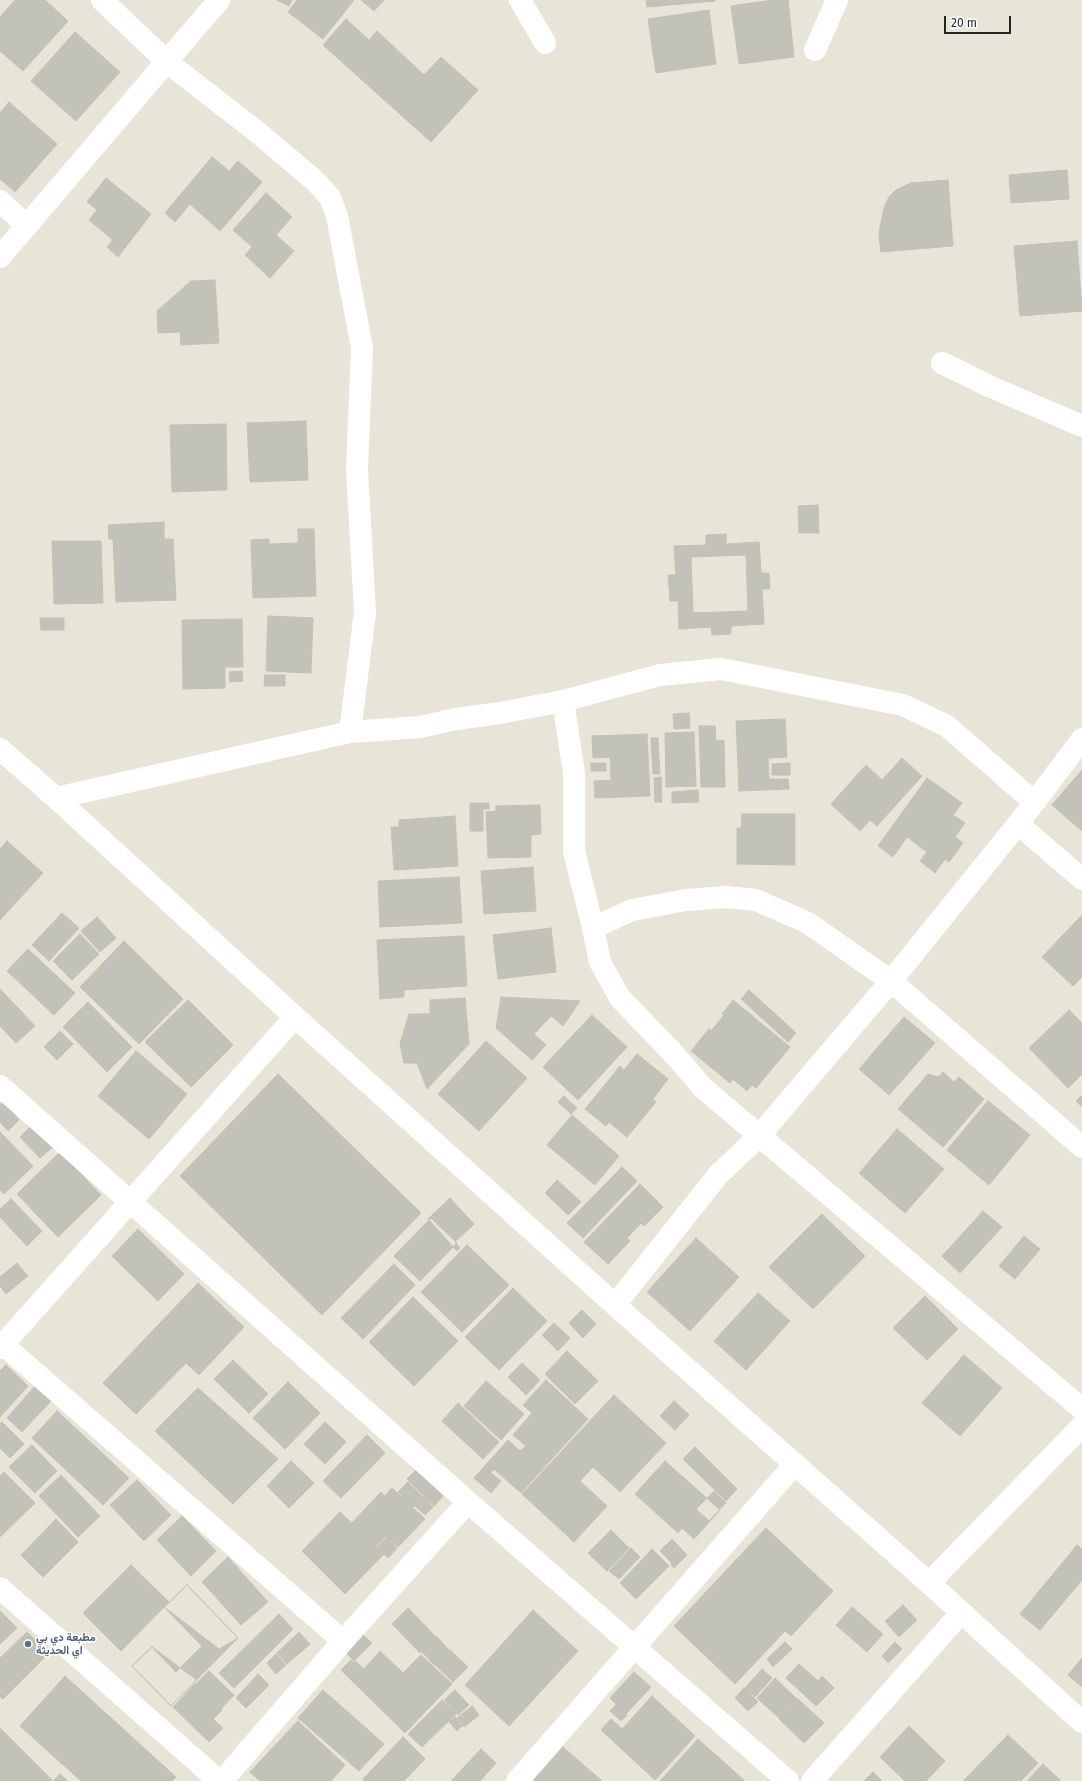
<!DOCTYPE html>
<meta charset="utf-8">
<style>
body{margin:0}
#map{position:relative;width:1082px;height:1781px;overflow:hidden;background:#e8e5d8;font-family:"Fira Sans",sans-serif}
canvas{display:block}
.scale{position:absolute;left:944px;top:16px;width:67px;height:18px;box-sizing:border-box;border:2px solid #262626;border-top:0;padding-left:5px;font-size:12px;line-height:14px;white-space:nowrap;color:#262626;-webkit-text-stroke:3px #fff;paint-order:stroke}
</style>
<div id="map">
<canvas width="1082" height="1781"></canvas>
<div class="scale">20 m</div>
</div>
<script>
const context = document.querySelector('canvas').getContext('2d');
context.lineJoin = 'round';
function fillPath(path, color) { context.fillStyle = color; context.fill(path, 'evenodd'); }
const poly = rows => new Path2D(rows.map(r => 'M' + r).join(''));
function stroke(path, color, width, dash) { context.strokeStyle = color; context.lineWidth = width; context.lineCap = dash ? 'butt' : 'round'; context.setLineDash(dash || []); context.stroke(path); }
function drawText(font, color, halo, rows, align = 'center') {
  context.font = font + ' "Fira Sans",Vazirmatn,sans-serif'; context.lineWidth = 3; context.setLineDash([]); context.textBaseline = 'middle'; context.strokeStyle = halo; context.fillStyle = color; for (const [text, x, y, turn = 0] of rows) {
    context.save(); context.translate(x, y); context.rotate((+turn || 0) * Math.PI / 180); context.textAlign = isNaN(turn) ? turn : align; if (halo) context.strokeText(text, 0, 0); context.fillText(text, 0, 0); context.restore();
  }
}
const building = poly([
 [15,0,45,0,68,21,23,71,0,51,0,17,15,0],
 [277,0,292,0,289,6,277,0],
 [297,0,354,0,323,39,288,12,297,0],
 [361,0,384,0,374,11,361,0],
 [646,0,715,0,715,1,647,7,646,0],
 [773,0,788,0,794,57,739,64,731,6,773,0],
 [709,10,716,64,656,73,648,19,709,10],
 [346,19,369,40,377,31,424,75,441,57,478,90,431,142,323,45,346,19],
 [75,32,120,72,76,121,31,81,75,32],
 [9,102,57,144,15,192,0,179,0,113,9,102],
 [212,157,229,171,238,161,262,182,220,231,190,204,175,222,165,213,212,157],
 [1067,170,1069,199,1011,203,1009,175,1067,170],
 [106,178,151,214,118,257,107,247,113,240,89,220,97,210,87,202,106,178],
 [948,180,953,246,881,252,879,237,880,226,885,205,889,197,896,190,911,183,948,180],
 [266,193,292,217,276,235,294,251,270,278,245,255,252,247,233,230,266,193],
 [1077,241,1082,311,1020,316,1014,246,1077,241],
 [215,280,219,343,181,345,180,332,158,333,157,311,191,281,215,280],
 [306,421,308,480,250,482,247,423,306,421],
 [226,424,227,490,172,492,170,425,226,424],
 [818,505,819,533,799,533,798,506,818,505],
 [164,522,164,539,173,539,176,600,116,602,113,539,109,539,108,525,164,522],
 [298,529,314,529,316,596,253,598,251,540,269,539,269,544,298,543,298,529],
 [726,534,726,544,759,542,761,573,769,573,770,589,762,589,764,624,731,626,731,634,712,635,711,627,679,629,678,601,670,601,668,575,676,575,674,546,706,545,706,535,726,534],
 [746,555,748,611,693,613,691,557,746,555],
 [52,541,101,541,103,603,54,604,52,541],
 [268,616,313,618,311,673,266,671,268,616],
 [40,618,64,618,64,630,41,630,40,618],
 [242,619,243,667,225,667,225,688,183,689,182,620,242,619],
 [242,671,243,681,230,682,229,672,242,671],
 [265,675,285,675,285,686,264,686,265,675],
 [689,713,690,728,674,729,673,714,689,713],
 [785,719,787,757,768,758,769,779,788,779,789,789,739,791,736,721,785,719],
 [699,726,715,726,716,741,724,740,725,787,701,787,699,726],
 [694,732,696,786,666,787,665,733,694,732],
 [647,734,650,796,595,798,594,781,611,780,610,757,593,758,592,736,647,734],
 [651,738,658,738,660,774,653,774,651,738],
 [902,758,922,776,877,826,870,820,860,831,831,804,866,765,882,780,902,758],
 [591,763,606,763,606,771,591,771,591,763],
 [790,763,790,775,772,775,772,764,790,763],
 [1082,770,1082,831,1052,805,1082,770],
 [661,777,662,802,655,802,654,778,661,777],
 [927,778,962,803,953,815,965,823,955,837,963,843,949,862,945,859,935,873,920,861,927,852,907,837,893,857,878,846,927,778],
 [698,790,699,802,672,803,672,792,698,790],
 [470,803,489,803,489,809,483,809,483,831,470,831,470,803],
 [540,805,541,834,531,835,531,857,488,858,486,812,496,811,496,806,540,805],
 [742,814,795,814,795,865,737,864,737,828,741,828,742,814],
 [455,816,458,866,394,870,391,827,399,827,399,820,455,816],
 [7,841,43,873,0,920,0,849,7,841],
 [533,867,536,911,484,914,481,871,533,867],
 [459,877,462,923,380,927,378,881,459,877],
 [62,913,79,928,49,961,32,945,62,913],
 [1082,915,1082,977,1073,986,1042,957,1082,915],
 [97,917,116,938,100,952,81,931,97,917],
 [551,928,556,972,498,979,493,935,551,928],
 [80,934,99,954,72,980,53,961,80,934],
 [464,936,467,986,404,990,404,997,380,999,377,940,464,936],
 [124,941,183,999,139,1044,80,987,124,941],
 [28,949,75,993,54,1015,7,971,28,949],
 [0,989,35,1026,16,1043,0,1026,0,989],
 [749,990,796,1033,788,1042,741,999,749,990],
 [501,997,580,1001,563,1026,551,1016,534,1034,546,1045,532,1060,496,1028,501,997],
 [465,998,469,1044,427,1089,417,1063,404,1063,400,1044,409,1014,430,1014,430,1000,465,998],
 [188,1000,233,1045,191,1087,145,1042,188,1000],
 [733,1000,790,1047,756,1088,752,1085,747,1091,733,1079,730,1083,691,1051,709,1029,711,1031,724,1015,722,1014,733,1000],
 [88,1002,132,1047,107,1072,63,1027,88,1002],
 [1069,1010,1082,1023,1082,1074,1068,1088,1029,1048,1069,1010],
 [592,1015,627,1047,578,1100,543,1067,592,1015],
 [904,1017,935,1043,889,1095,859,1069,904,1017],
 [60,1031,73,1044,57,1060,44,1047,60,1031],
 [486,1041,527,1078,479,1131,438,1094,486,1041],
 [136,1051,187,1094,149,1139,98,1096,136,1051],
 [637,1054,668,1079,653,1099,656,1102,627,1137,609,1122,606,1126,585,1109,620,1066,624,1070,637,1054],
 [943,1072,954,1082,959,1077,984,1099,943,1147,898,1109,928,1074,938,1077,943,1072],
 [278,1074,421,1213,322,1315,180,1176,278,1074],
 [1082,1095,1082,1107,1076,1101,1082,1095],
 [564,1096,577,1108,571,1114,558,1102,564,1096],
 [988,1101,1030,1135,989,1185,947,1150,988,1101],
 [4,1102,19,1120,8,1131,0,1122,0,1105,4,1102],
 [572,1115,619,1156,595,1185,547,1145,572,1115],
 [32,1125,53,1147,40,1158,20,1137,32,1125],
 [897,1129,944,1169,905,1213,859,1173,897,1129],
 [0,1132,33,1166,4,1194,0,1190,0,1132],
 [60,1152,101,1195,58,1237,17,1194,60,1152],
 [622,1167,637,1181,583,1238,567,1223,622,1167],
 [557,1180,581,1202,568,1215,545,1193,557,1180],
 [640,1184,663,1207,644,1226,641,1223,627,1238,630,1241,608,1264,584,1242,640,1184],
 [450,1198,474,1224,455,1242,460,1248,457,1251,428,1219,450,1198],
 [11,1199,42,1231,27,1246,0,1217,0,1209,11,1199],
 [983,1211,1002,1227,960,1273,942,1256,983,1211],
 [822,1214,865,1256,813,1309,769,1267,822,1214],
 [431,1218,457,1243,420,1281,394,1256,431,1218],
 [138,1229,184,1274,158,1301,112,1256,138,1229],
 [1024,1236,1040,1249,1015,1279,999,1266,1024,1236],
 [696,1238,739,1277,690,1331,647,1292,696,1238],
 [467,1245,509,1285,462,1332,421,1292,467,1245],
 [17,1263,28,1276,6,1294,0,1286,0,1277,17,1263],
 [394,1264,415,1285,363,1339,341,1318,394,1264],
 [198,1283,244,1327,199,1375,186,1363,136,1414,103,1383,198,1283],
 [513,1288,547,1321,499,1370,465,1337,513,1288],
 [758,1293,790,1321,746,1370,714,1341,758,1293],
 [925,1296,958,1329,927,1360,893,1328,925,1296],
 [413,1297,458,1341,414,1386,369,1342,413,1297],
 [582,1310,596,1324,583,1338,569,1323,582,1310],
 [554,1323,570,1338,558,1351,542,1335,554,1323],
 [567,1351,598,1381,575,1404,545,1374,567,1351],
 [964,1355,1002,1388,960,1436,922,1403,964,1355],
 [233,1360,268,1394,249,1413,214,1379,233,1360],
 [522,1363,540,1380,526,1395,508,1377,522,1363],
 [6,1365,28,1386,0,1417,0,1371,6,1365],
 [546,1380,588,1419,521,1493,494,1469,491,1473,501,1481,491,1493,474,1478,508,1440,520,1451,526,1446,513,1435,532,1413,523,1405,546,1380],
 [486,1381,524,1414,501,1440,464,1406,486,1381],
 [288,1382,320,1413,285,1449,253,1418,288,1382],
 [35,1386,51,1401,22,1432,7,1418,35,1386],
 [198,1388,278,1459,233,1504,155,1431,198,1388],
 [614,1395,666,1443,620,1492,593,1467,580,1481,607,1506,574,1542,522,1494,614,1395],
 [674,1401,689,1415,675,1430,660,1416,674,1401],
 [458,1403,499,1442,483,1459,442,1421,458,1403],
 [57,1411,129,1478,103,1505,32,1438,57,1411],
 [2,1422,24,1444,10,1458,0,1448,0,1424,2,1422],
 [325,1422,346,1442,325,1464,304,1444,325,1422],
 [367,1435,385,1453,341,1498,323,1481,367,1435],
 [32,1445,57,1471,35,1493,9,1467,32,1445],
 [695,1447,737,1489,726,1501,683,1459,695,1447],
 [291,1461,314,1483,289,1508,267,1486,291,1461],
 [665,1461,720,1510,694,1539,682,1528,678,1533,635,1494,665,1461],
 [416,1470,443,1496,434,1506,407,1479,416,1470],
 [4,1472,35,1503,0,1537,0,1476,4,1472],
 [61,1475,100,1516,78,1537,39,1496,61,1475],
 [137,1480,171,1515,144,1541,110,1505,137,1480],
 [408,1482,423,1497,413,1507,398,1492,408,1482],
 [392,1488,425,1519,398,1547,386,1536,376,1546,352,1523,381,1492,385,1496,392,1488],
 [714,1491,726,1503,709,1521,696,1509,714,1491],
 [424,1497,433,1507,425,1515,415,1506,424,1497],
 [340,1512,384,1554,345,1594,302,1551,340,1512],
 [182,1516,216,1551,191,1576,157,1540,182,1516],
 [56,1519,78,1542,43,1577,21,1555,56,1519],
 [766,1528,833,1591,791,1636,785,1631,735,1684,674,1626,766,1528],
 [611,1530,629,1548,607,1571,588,1553,611,1530],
 [387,1537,397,1548,388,1558,377,1547,387,1537],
 [672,1539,687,1555,674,1568,671,1565,672,1563,660,1551,672,1539],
 [1077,1545,1082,1549,1082,1580,1040,1630,1020,1614,1077,1545],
 [631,1548,640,1557,619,1579,609,1571,631,1548],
 [652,1549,669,1566,636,1599,620,1583,652,1549],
 [228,1557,268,1602,241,1625,202,1582,228,1557],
 [131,1565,169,1602,121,1651,83,1613,131,1565],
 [187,1585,238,1638,171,1706,132,1666,152,1647,176,1672,202,1646,164,1607,187,1585],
 [187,1585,238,1638,219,1649,164,1607,187,1585],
 [903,1605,917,1620,899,1637,885,1621,903,1605],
 [852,1607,883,1634,867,1652,836,1625,852,1607],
 [408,1608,436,1637,420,1653,392,1624,408,1608],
 [533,1610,578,1651,509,1726,465,1685,533,1610],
 [0,1611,17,1628,0,1644,0,1611],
 [279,1614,293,1629,234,1688,219,1673,279,1614],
 [27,1632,49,1653,3,1699,0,1697,0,1658,27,1632],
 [299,1632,310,1644,287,1664,277,1653,299,1632],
 [363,1635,372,1643,354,1661,345,1652,363,1635],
 [437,1637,449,1650,434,1665,422,1652,437,1637],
 [785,1642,792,1649,773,1667,767,1659,785,1642],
 [895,1642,902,1649,888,1663,882,1656,895,1642],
 [152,1647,197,1680,171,1706,132,1666,152,1647],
 [450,1650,468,1667,453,1682,435,1665,450,1650],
 [380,1651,403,1673,421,1655,452,1684,405,1733,341,1670,351,1660,353,1663,355,1661,364,1669,380,1651],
 [276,1654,286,1665,276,1674,267,1663,276,1654],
 [1082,1658,1082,1687,1068,1675,1082,1658],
 [799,1664,818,1681,822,1676,834,1688,816,1706,786,1678,799,1664],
 [762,1669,772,1678,755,1697,745,1688,762,1669],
 [209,1671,234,1695,221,1709,196,1684,209,1671],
 [634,1672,651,1687,626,1714,610,1698,634,1672],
 [258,1674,269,1685,246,1708,236,1698,258,1674],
 [65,1676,176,1777,172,1781,81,1781,20,1726,65,1676],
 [775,1678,797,1699,779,1718,757,1698,775,1678],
 [195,1684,222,1710,213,1719,223,1728,209,1742,173,1707,195,1684],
 [744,1688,758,1702,748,1711,735,1698,744,1688],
 [323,1690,384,1744,359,1771,298,1718,323,1690],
 [455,1690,469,1705,458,1715,444,1700,455,1690],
 [652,1696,695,1736,655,1780,601,1730,611,1719,622,1729,652,1696],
 [798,1699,824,1723,804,1743,779,1719,798,1699],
 [442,1700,456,1714,422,1747,408,1734,442,1700],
 [616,1705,627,1715,621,1721,610,1711,616,1705],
 [472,1706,479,1715,464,1727,457,1718,472,1706],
 [455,1717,462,1726,457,1731,449,1722,455,1717],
 [298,1721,345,1765,331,1781,260,1781,250,1772,298,1721],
 [909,1726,945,1761,926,1781,905,1781,880,1757,909,1726],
 [0,1728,52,1780,51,1781,0,1781,0,1728],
 [1008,1735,1038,1763,1021,1781,965,1781,964,1780,1008,1735],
 [403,1737,425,1759,404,1781,364,1781,363,1779,403,1737],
 [698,1739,745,1781,660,1781,698,1739],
 [563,1747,602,1781,533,1781,563,1747],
 [481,1749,496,1763,480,1781,451,1781,481,1749],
 [1043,1764,1061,1781,1027,1781,1043,1764],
 [873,1772,882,1781,864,1781,873,1772],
 [60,1774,68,1781,53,1781,60,1774]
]);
fillPath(building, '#c3c2b8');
stroke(building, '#c3c1b3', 1);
stroke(poly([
 [102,0,167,62,256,131,314,180,330,197,337,216,362,348,357,470,365,612,350,732],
 [520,0,545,43],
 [815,50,837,0],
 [0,201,27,226],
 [0,257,219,0],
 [942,363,991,387,1082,426],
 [563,701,574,773,574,851,593,928,600,962,620,998,673,1053,703,1088,1082,1409],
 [0,749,56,798,295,1017,615,1305,929,1583,1082,1722],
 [56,798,350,732,420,727,456,719,500,713,563,701,660,675,721,669,903,705,947,726,1034,802],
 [1018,824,1082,879],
 [593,928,632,910,686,900,726,897,756,900,808,923,891,981,1082,1147],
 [0,1086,468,1502,788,1781],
 [615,1305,718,1175,759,1136,891,981,1018,824,1082,739],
 [0,1342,343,1641],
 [0,1348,295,1017],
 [929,1583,1082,1426],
 [0,1588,219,1781],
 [222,1781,343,1641,468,1502],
 [517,1781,795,1464],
 [812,1781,961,1613]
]), '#fff', 22);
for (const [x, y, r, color] of [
 [28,1644,4,"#5c6f8a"]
]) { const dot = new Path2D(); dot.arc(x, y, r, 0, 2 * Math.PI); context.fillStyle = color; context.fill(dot); stroke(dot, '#fff', 1.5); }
drawText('bold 11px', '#4e5e75', '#fff', [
 ["مطبعة دي بي",36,1638],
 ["اي الحديثة",36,1651]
], 'left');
</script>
